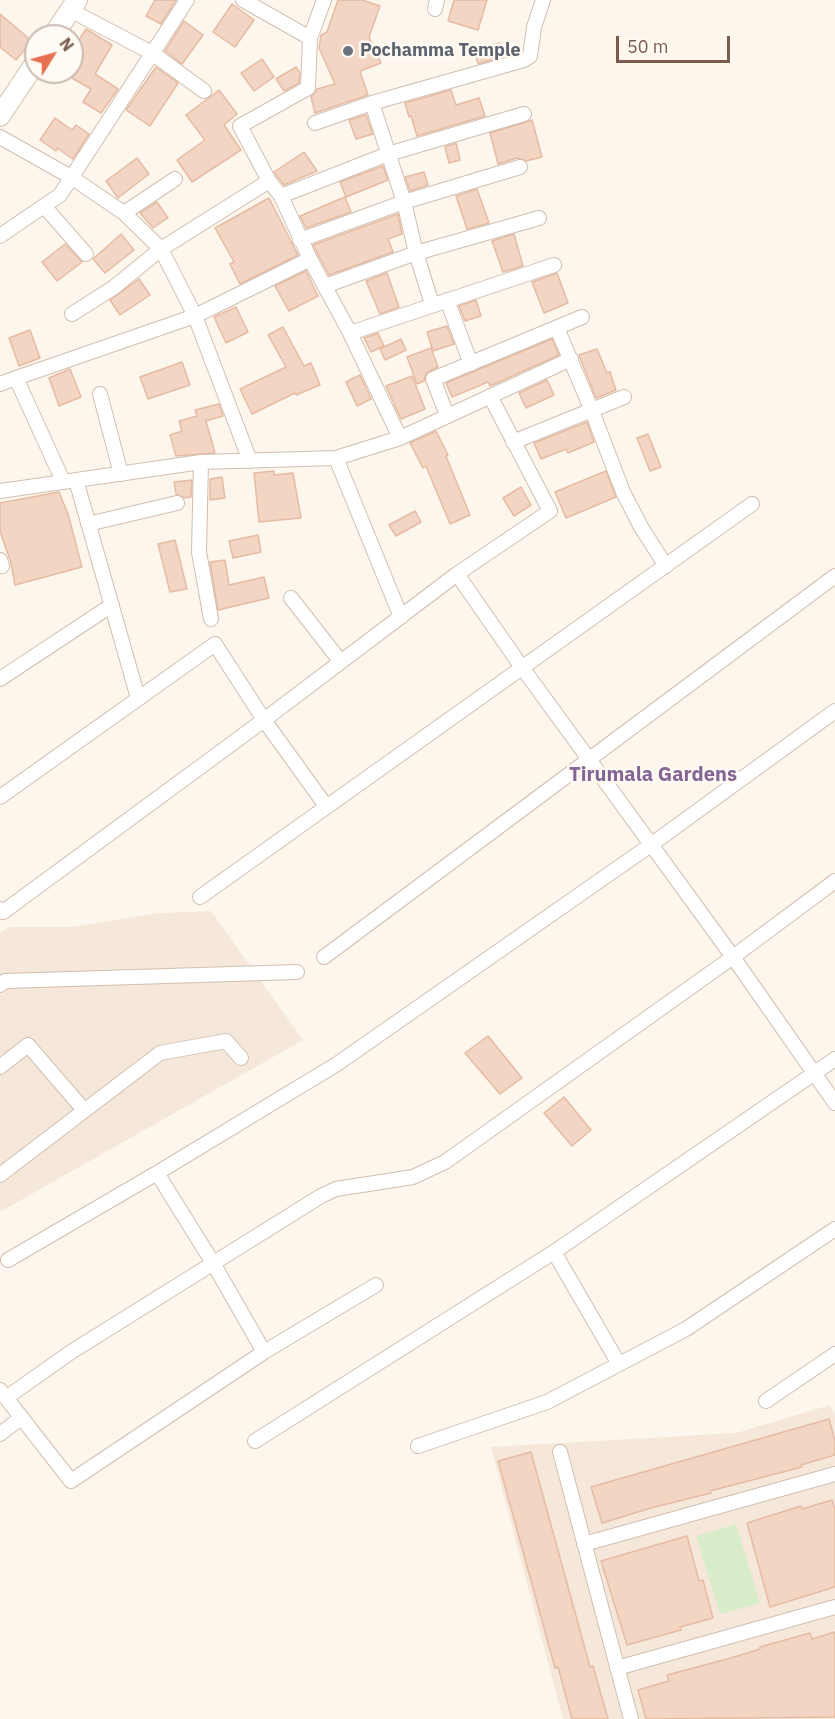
<!DOCTYPE html>
<style>
body{margin:0}
#map{position:relative;width:835px;height:1719px;overflow:hidden;background:#fdf6ec;font-family:"IBM Plex Sans",sans-serif}
canvas{display:block}
.north{position:absolute;left:24px;top:24px;width:60px;height:60px;box-sizing:border-box;background:#fffaf3;border:2px solid #cabbb1;border-radius:50%;rotate:53deg;font-size:16px;font-weight:700;line-height:24px;text-align:center;color:#7a5c4d}
.north::after{content:'';display:block;margin:auto;width:21px;height:27px;background:#e76f51;clip-path:polygon(50% 0,100% 100%,50% 72%,0 100%)}
.scale{position:absolute;left:616px;top:36px;width:114px;height:27px;box-sizing:border-box;border:3px solid #7a5c4d;border-top:0;padding-left:8px;font-size:18px;line-height:21px;white-space:nowrap;color:#7a5c4d;-webkit-text-stroke:4px #fffaf3;paint-order:stroke}
</style>
<div id="map">
<canvas width="835" height="1719"></canvas>
<div class="north">N</div>
<div class="scale">50 m</div>
</div>
<script>
const context = document.querySelector('canvas').getContext('2d');
context.lineJoin = 'round';
function fillPath(path, color) { context.fillStyle = color; context.fill(path, 'evenodd'); }
const poly = rows => new Path2D(rows.map(r => 'M' + r).join(''));
function stroke(path, color, width, dash) { context.strokeStyle = color; context.lineWidth = width; context.lineCap = dash ? 'butt' : 'round'; context.setLineDash(dash || []); context.stroke(path); }
function drawText(font, color, halo, rows, align = 'center') {
  context.font = font + ' "IBM Plex Sans",sans-serif'; context.lineWidth = 5; context.setLineDash([]); context.textBaseline = 'middle'; context.strokeStyle = halo; context.fillStyle = color; for (const [text, x, y, turn = 0] of rows) {
    context.save(); context.translate(x, y); context.rotate((+turn || 0) * Math.PI / 180); context.textAlign = isNaN(turn) ? turn : align; if (halo) context.strokeText(text, 0, 0); context.fillText(text, 0, 0); context.restore();
  }
}
fillPath(poly([
 [211,911,303,1040,0,1212,0,933,9,927,70,927,161,913],
 [830,1405,835,1415,835,1719,563,1719,491,1447,736,1433]
]), '#f5e8da');
fillPath(poly([
 [736,1524,760,1603,720,1614,696,1536]
]), '#d8ecc9');
const building = poly([
 [155,0,176,0,161,24,146,16,155,0],
 [338,0,362,0,380,6,369,37,381,63,360,71,368,95,315,113,311,97,317,89,335,84,319,48,321,35,327,32,338,0],
 [454,0,487,0,478,30,448,21,454,0],
 [232,4,254,20,235,47,213,32,232,4],
 [0,14,32,41,16,60,0,47,0,14],
 [184,21,203,35,182,64,165,51,184,21],
 [86,29,112,45,95,74,118,89,101,113,83,102,91,89,72,78,72,51,86,29],
 [500,43,503,57,478,64,474,49,500,43],
 [262,59,274,77,254,91,241,73,262,59],
 [156,67,178,83,150,126,126,110,156,67],
 [296,67,300,73,299,83,284,91,276,79,296,67],
 [219,90,237,114,224,125,241,150,192,182,177,160,205,140,186,115,219,90],
 [451,90,456,105,479,98,485,116,417,136,411,116,409,117,405,103,451,90],
 [366,115,373,134,356,139,349,120,366,115],
 [55,118,72,130,76,125,89,134,73,159,57,148,56,151,40,140,55,118],
 [532,120,542,157,526,161,517,158,498,164,490,133,532,120],
 [456,143,460,160,449,163,445,147,456,143],
 [304,152,317,171,284,185,274,172,304,152],
 [137,158,149,174,118,198,106,181,137,158],
 [383,166,388,180,346,197,340,182,383,166],
 [424,172,428,185,410,191,405,177,424,172],
 [477,189,489,223,467,229,456,196,477,189],
 [345,197,351,212,306,228,300,216,345,197],
 [269,198,298,255,240,284,230,264,234,262,215,228,269,198],
 [157,202,168,218,153,228,140,213,157,202],
 [398,214,402,234,388,239,393,252,329,275,313,245,398,214],
 [121,234,134,250,105,273,93,259,121,234],
 [514,234,523,266,503,272,492,241,514,234],
 [65,244,82,262,57,281,42,262,65,244],
 [306,271,318,296,289,311,275,286,306,271],
 [387,273,399,307,380,314,366,281,387,273],
 [557,273,568,303,544,313,532,282,557,273],
 [139,279,150,295,120,315,110,300,139,279],
 [476,300,481,316,465,321,459,306,476,300],
 [236,307,248,332,226,343,214,317,236,307],
 [447,326,454,344,433,351,427,332,447,326],
 [283,327,304,366,311,363,320,385,296,395,295,393,252,414,240,389,286,367,268,335,283,327],
 [30,330,40,358,19,366,9,338,30,330],
 [378,333,384,346,371,352,364,338,378,333],
 [401,339,406,350,385,360,380,349,401,339],
 [552,339,559,355,490,386,488,382,452,397,446,383,552,339],
 [431,348,438,367,426,373,424,381,417,384,407,357,431,348],
 [597,349,607,373,610,372,616,390,596,398,579,355,597,349],
 [182,362,190,385,148,399,140,377,182,362],
 [70,369,81,397,59,406,49,378,70,369],
 [360,375,371,399,357,406,346,382,360,375],
 [412,376,425,409,401,419,386,386,412,376],
 [547,380,554,395,526,408,519,393,547,380],
 [219,404,223,416,206,421,215,453,176,456,170,435,182,431,179,421,197,416,195,410,219,404],
 [587,422,594,442,568,453,566,449,541,459,534,443,587,422],
 [436,431,448,455,446,456,470,515,450,524,426,466,423,468,410,443,436,431],
 [648,434,661,467,650,471,637,438,648,434],
 [274,471,274,475,293,473,301,518,259,522,254,473,274,471],
 [606,471,616,497,566,518,555,492,606,471],
 [222,477,225,498,210,500,210,479,222,477],
 [192,480,191,497,184,498,176,494,174,482,192,480],
 [521,487,531,505,514,516,503,498,521,487],
 [59,492,68,514,82,567,15,585,11,563,0,531,0,503,59,492],
 [415,511,421,522,396,536,389,525,415,511],
 [258,535,261,552,233,558,229,541,258,535],
 [175,540,187,589,170,592,158,544,175,540],
 [225,560,229,585,264,577,269,598,218,610,210,562,225,560],
 [488,1036,522,1078,500,1094,465,1053,488,1036],
 [564,1097,591,1130,572,1146,544,1113,564,1097],
 [829,1419,835,1441,835,1455,801,1465,802,1467,710,1491,711,1493,651,1508,602,1523,591,1487,829,1419],
 [531,1452,590,1667,593,1666,608,1719,572,1719,558,1667,555,1668,498,1461,531,1452],
 [832,1500,835,1510,835,1587,770,1607,747,1523,801,1506,802,1509,832,1500],
 [687,1536,699,1581,703,1580,713,1618,680,1627,681,1630,627,1645,601,1561,687,1536],
 [835,1632,835,1717,646,1719,638,1690,669,1681,667,1675,731,1658,760,1649,760,1647,810,1633,812,1639,835,1632]
]);
fillPath(building, '#f3d5c3');
stroke(building, '#e6bba3', 1.5);
const street = poly([
 [243,0,310,38],
 [324,0,310,38,308,88,240,126,269,181,281,196,310,259,350,333,400,438],
 [435,9,437,0],
 [70,10,152,53,204,91],
 [372,103,404,202,416,253,432,304],
 [315,123,372,103,524,60,530,56,534,27,543,0],
 [0,137,71,177,124,213,161,249,195,316,250,461],
 [281,196,388,154,524,114],
 [44,206,86,254],
 [124,213,175,179],
 [0,236,60,195,187,0],
 [300,240,404,202,520,167],
 [325,286,416,253,539,218],
 [447,300,471,364],
 [72,314,113,288,161,249,269,181],
 [557,328,592,411,623,492,641,527,666,566],
 [350,333,554,265],
 [16,378,195,316,310,259],
 [0,384,16,378,63,481],
 [100,394,121,474],
 [447,415,433,379,582,317],
 [513,442,624,397],
 [336,458,401,617],
 [201,462,199,552,211,619],
 [76,480,138,698],
 [0,491,201,462,336,458,400,438,571,359],
 [88,524,177,503],
 [0,560,2,566],
 [457,574,521,666,733,957,835,1103],
 [291,598,341,662],
 [0,679,112,605],
 [0,797,215,644,264,720,326,806],
 [200,897,752,504],
 [0,909,3,912,264,720,457,574,550,511,490,396],
 [324,957,835,576],
 [0,985,5,981,297,972],
 [0,1067,28,1045,84,1110],
 [0,1175,160,1053,226,1041,241,1058],
 [554,1252,619,1364],
 [8,1260,157,1173,337,1064,652,844,835,711],
 [264,1352,376,1285],
 [0,1390,71,1481,264,1352,213,1263,157,1173],
 [6,1398,71,1352,321,1196,336,1189,413,1177,445,1162,733,957,835,881],
 [766,1401,835,1354],
 [0,1434,21,1418],
 [255,1441,554,1252,835,1059],
 [418,1446,547,1402,686,1329,835,1229],
 [560,1452,631,1719],
 [584,1544,835,1474],
 [617,1668,835,1607]
]);
const secondary = poly([
 [53,36,77,0],
 [0,116,36,62]
]);
stroke(street, '#d1beb0', 16);
stroke(secondary, '#d6c0b0', 22);
stroke(street, '#fff', 14);
stroke(secondary, '#fff', 20);
for (const [x, y, r, color] of [
 [348,51,6,"#6b7280"]
]) { const dot = new Path2D(); dot.arc(x, y, r, 0, 2 * Math.PI); context.fillStyle = color; context.fill(dot); stroke(dot, '#fffaf3', 2); }
drawText('bold 18px', '#5b616d', '#fffaf3', [
 ["Pochamma Temple",360,51]
], 'left');
drawText('bold 20px', '#846695', '#fffaf3', [
 ["Tirumala Gardens",653,775]
]);
</script>
